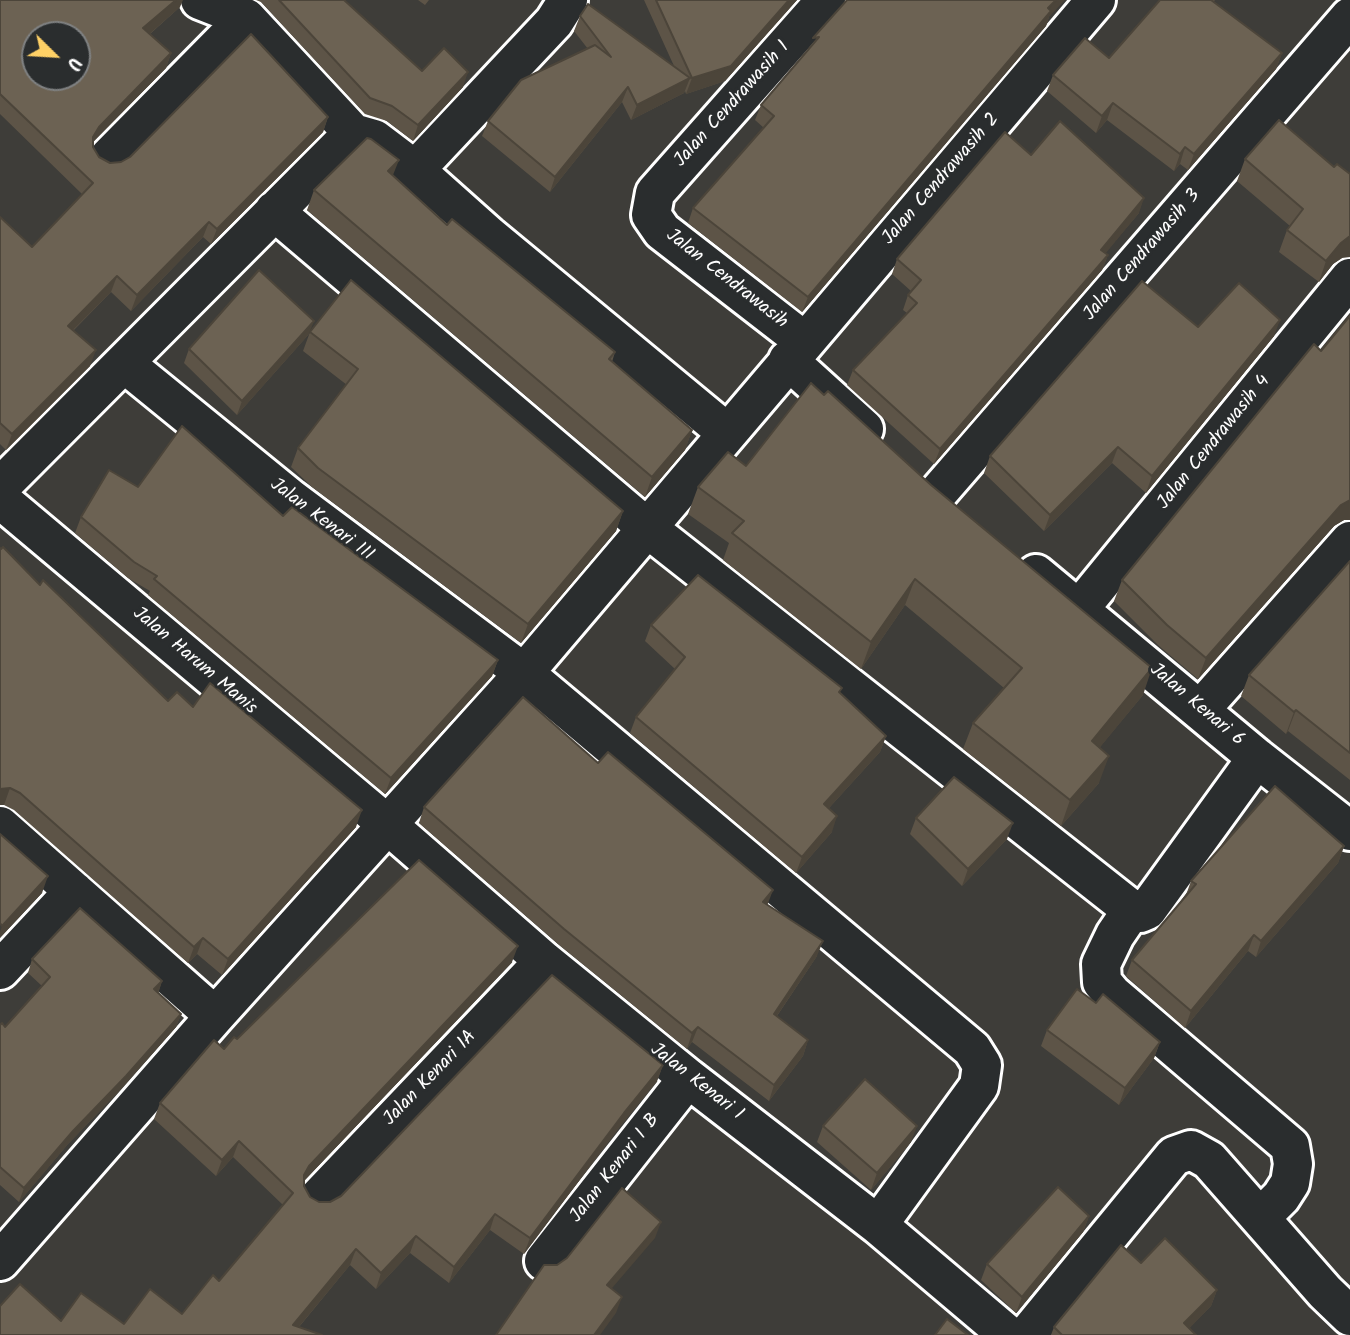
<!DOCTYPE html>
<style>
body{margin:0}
#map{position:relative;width:1350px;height:1335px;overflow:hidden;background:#3e3d39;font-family:Kalam,sans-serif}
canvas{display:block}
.north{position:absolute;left:21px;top:21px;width:70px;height:70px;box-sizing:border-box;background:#2a2d2e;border:2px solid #7f8182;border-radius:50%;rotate:114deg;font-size:19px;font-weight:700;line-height:28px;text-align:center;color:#fff}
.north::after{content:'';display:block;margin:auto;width:24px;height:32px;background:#ffd166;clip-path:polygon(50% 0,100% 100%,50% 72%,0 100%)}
</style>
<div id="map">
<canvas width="1350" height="1335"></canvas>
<div class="north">U</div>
</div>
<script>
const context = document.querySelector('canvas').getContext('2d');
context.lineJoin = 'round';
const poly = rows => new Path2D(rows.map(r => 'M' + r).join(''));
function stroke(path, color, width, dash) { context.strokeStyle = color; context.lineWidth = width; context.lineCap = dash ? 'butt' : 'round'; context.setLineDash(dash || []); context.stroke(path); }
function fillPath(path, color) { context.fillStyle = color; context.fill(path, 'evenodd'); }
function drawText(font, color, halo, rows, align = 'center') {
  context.font = font + ' Kalam,sans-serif'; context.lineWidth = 6; context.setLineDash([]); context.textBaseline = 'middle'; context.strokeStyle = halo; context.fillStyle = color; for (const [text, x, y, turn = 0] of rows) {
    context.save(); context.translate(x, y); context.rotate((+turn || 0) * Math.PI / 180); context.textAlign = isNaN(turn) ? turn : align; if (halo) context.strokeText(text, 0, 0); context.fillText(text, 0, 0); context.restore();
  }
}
const street = poly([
 [200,0,246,18,353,133,374,139,415,170,489,236,726,432],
 [109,157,246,18],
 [415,170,554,22,568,0],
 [274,211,646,527,1132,910,1140,913,1147,910,1257,758],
 [804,341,662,231,651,215,655,193,826,0],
 [788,360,864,429],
 [124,363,291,499,524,673,972,1049,982,1065,979,1086,878,1225],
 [0,487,353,133],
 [936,495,1350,17],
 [0,499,388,825,544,961,688,1078,878,1225,1008,1335],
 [1036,574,1257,758,1350,831],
 [1080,608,1350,278],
 [1200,710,1350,541],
 [0,826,215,1016],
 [1132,910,1115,935,1101,964,1102,982,1112,994,1290,1146,1293,1164,1290,1183,1281,1197,1260,1218],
 [0,970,74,891],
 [319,1197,544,961],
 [0,1261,215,1016,524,673,1096,0],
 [544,1261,688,1078],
 [1027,1335,1174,1156,1191,1150,1209,1160,1325,1292,1350,1316]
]);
stroke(street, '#fff', 44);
stroke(street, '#2a2d2e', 38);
fillPath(poly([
 [0,0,180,7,150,34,171,53,166,68,93,142,93,147,99,157,110,163,121,162,328,117,323,132,211,244,203,237,131,311,111,292,73,331,90,366,6,450,0,444,0,217,32,247,82,194,0,114],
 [256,0,344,0,422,71,463,87,413,141,387,121,365,114,261,2],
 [418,0,429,0,425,5],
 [644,0,797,0,725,81,686,94,685,91,684,93,631,120,622,102,550,192,482,136,488,121,588,49,574,31,580,16,674,66],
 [1160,0,1215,0,1213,2,1282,53,1276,69,1188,170,1180,164,1174,171,1107,120,1096,133,1047,91,1053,75,1109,58],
 [1049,17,1046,26,802,312,688,223,693,208,764,128,755,120,761,105],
 [1031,155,1139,213,1105,253,1108,255,1102,270,934,464,847,385,853,370,907,313,903,310,908,295,911,291,892,274,897,259],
 [1245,159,1334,167,1342,258,1333,264,1319,282,1279,252,1287,230,1290,226,1237,181],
 [393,175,447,225,615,352,612,362,692,430,685,450,645,497,307,210,314,190],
 [1350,316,1350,520,1344,520,1334,526,1198,679,1159,646,1114,601,1122,580],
 [1198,327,1274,336,1146,493,1112,463,1044,531,984,473,990,456],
 [310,332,623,511,616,531,521,643,312,487,291,467,298,448,347,385,303,351],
 [309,334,237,415,184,363,189,349],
 [746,466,1143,695,1099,748,1099,783,1061,826,963,749,973,723,1004,688,905,605,861,669,723,560,729,543,688,514,698,487],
 [138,487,283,516,498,660,492,676,385,794,148,595,150,591,128,578,75,533,81,517],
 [0,548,168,701,193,707,356,827,222,975,197,954,188,963,14,810,4,805,0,805],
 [1350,561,1350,780,1288,731,1286,734,1241,696,1249,675],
 [651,625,840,693,886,736,880,752,829,808,832,832,796,873,630,733,636,717,675,669,645,641],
 [598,763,768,905,817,956,777,1016,808,1040,803,1056,769,1101,692,1042,687,1049,558,944,419,823,424,807],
 [916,818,1007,839,962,886,910,834],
 [1344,846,1338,863,1256,957,1248,951,1185,1028,1126,976,1132,960,1186,895,1191,881],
 [32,959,162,981,158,993,181,1014,176,1027,121,1089,68,1144,19,1202,0,1185,0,1025,5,1027,42,986,28,973],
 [512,962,304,1181,304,1186,310,1197,319,1202,330,1202,663,1065,657,1081,618,1129,524,1254,490,1230,449,1283,410,1253,376,1289,350,1265,299,1327,322,1335,61,1321,124,1324,182,1314,219,1281,283,1205,233,1157,216,1176,154,1119,160,1103,224,1049,237,1039],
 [1047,1030,1160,1042,1154,1058,1119,1105,1041,1046],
 [823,1126,911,1142,871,1190,817,1142],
 [1089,1216,1083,1232,1016,1313,981,1280,987,1264],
 [1141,1263,1217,1290,1211,1306,1189,1328,1196,1335,1051,1335,1054,1327]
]), '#5d5447');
fillPath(poly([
 [176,0,183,0,180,7,138,44,143,28],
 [789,0,797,0,725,81,686,94,692,78],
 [1056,0,1065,0,1049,17,1046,26,802,312,808,297],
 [171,53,166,68,93,142,93,137,99,127],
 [1282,53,1276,69,1188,170,1194,154],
 [468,72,463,87,413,141,418,125],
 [690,78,684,93,631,120,637,105],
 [628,87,622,102,550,192,555,177],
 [1113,103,1107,120,1096,133,1102,116],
 [328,117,323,132,211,244,217,229],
 [1185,147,1180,164,1174,171,1180,154],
 [399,160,391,180,388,171],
 [1144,198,1139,213,1096,265,1101,250],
 [209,222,203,237,131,311,137,295],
 [1350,236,1350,257,1342,258,1333,264,1319,282,1326,261,1341,243],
 [1108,255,1102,270,934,464,940,449],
 [117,276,111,292,62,341,68,326],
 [1280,320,1274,336,1146,493,1152,476],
 [314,321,309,334,237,415,242,401],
 [96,350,90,366,6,450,12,434],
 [692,430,685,450,645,497,652,477],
 [1118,447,1112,463,1044,531,1050,515],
 [1350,500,1350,520,1344,520,1334,526,1198,679,1206,658,1341,505],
 [623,511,616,531,521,643,528,624],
 [915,579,905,605,861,669,871,642],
 [498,660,492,676,385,794,391,778],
 [1152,668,1143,695,1083,768,1092,741],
 [1296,710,1288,731,1286,734,1294,712],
 [886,736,880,752,818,820,824,804],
 [1109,756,1099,783,1061,826,1070,800],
 [10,788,4,805,0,805,0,789],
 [362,810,356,827,222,975,228,959],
 [837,816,832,832,796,873,802,857],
 [1013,823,1007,839,962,886,968,869],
 [1344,846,1338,863,1256,957,1261,941],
 [48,876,42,893,0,938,0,932,2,926],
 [773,890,767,906,763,902],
 [1254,935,1248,951,1185,1028,1191,1011],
 [203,938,197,954,188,963,194,947],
 [823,941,817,956,768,1029,774,1014],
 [518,946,512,962,303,1182,304,1175,309,1166],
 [162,981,158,994,154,989],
 [181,1014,176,1027,121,1089,68,1144,19,1202,24,1188,73,1131],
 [698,1027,692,1042,687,1049,692,1033],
 [808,1040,803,1056,769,1101,774,1085],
 [1160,1042,1154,1058,1119,1105,1125,1088],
 [663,1065,657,1081,618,1129,524,1254,530,1238,624,1113],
 [917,1126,911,1142,871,1190,877,1173],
 [239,1141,233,1157,216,1176,222,1160],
 [495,1214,490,1230,449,1283,454,1267],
 [1089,1216,1083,1232,1016,1313,1022,1297],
 [661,1222,655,1238,601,1301,607,1285],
 [416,1236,410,1253,376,1289,381,1273],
 [356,1249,350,1265,292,1335,293,1325],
 [1217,1290,1211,1306,1183,1335,1184,1323],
 [622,1297,616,1313,600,1335,594,1335]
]), '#4c453a');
const building = poly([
 [0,0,176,0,143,28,171,53,99,127,93,137,93,147,99,157,110,163,121,162,130,157,251,34,328,117,217,229,209,222,137,295,117,276,68,326,96,350,12,434,0,423,0,217,32,247,93,183,0,94,0,0],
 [35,35,77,35,77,77,35,77,35,35],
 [279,0,344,0,422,71,444,48,468,72,418,125,392,106,370,98,279,0],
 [656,0,789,0,731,66,692,78,656,0],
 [847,0,1056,0,1048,8,1051,11,808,297,693,208,774,116,761,105,819,37,813,38,847,0],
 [1160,0,1211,0,1282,53,1194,154,1185,147,1180,154,1113,103,1102,116,1053,75,1085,38,1109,58,1160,0],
 [588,4,690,78,637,105,628,87,555,177,488,121,521,80,595,45,611,57,580,16,588,4],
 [1279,120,1334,167,1337,164,1350,174,1350,236,1341,243,1326,261,1287,230,1303,209,1245,159,1279,120],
 [1060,121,1144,198,1101,250,1108,255,940,449,853,370,917,303,908,295,921,280,897,259,1005,132,1031,155,1060,121],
 [367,138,371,139,399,160,388,171,447,225,452,219,615,352,609,359,692,430,652,477,314,190,367,138],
 [259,270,314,321,242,401,189,349,259,270],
 [351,280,623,511,528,624,318,468,298,448,358,369,310,332,351,280],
 [1142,281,1198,327,1239,283,1280,320,1152,476,1118,447,1050,515,990,456,1142,281],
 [1350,316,1350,500,1341,505,1206,658,1167,625,1122,580,1314,344,1321,351,1350,316],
 [811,383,824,395,828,391,931,485,1152,668,1092,741,1109,756,1070,800,973,723,1022,668,915,579,871,642,732,533,744,521,698,487,728,452,746,466,811,383],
 [182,426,283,516,292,507,498,660,391,778,154,579,157,576,134,562,81,517,109,470,138,487,182,426],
 [3,547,40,585,43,580,168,701,177,692,193,707,210,683,362,810,228,959,203,938,194,947,20,793,10,788,0,789,0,548,1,549,3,547],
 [1350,561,1350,753,1296,710,1294,712,1249,675,1350,561],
 [698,575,842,688,839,692,886,736,824,804,837,816,802,857,636,717,685,657,651,625,698,575],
 [523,697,598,763,608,752,773,890,763,902,823,941,774,1014,808,1040,774,1085,698,1027,692,1033,564,929,424,807,523,697],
 [954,777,1013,823,968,869,916,818,954,777],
 [1275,786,1344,846,1261,941,1254,935,1191,1011,1132,960,1196,884,1191,881,1275,786],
 [0,834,48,876,2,926,0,923,0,834],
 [419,860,518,946,309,1166,304,1175,304,1186,310,1197,319,1202,330,1202,341,1196,552,975,663,1065,624,1113,530,1238,495,1214,454,1267,416,1236,381,1273,356,1249,293,1325,322,1335,0,1335,0,1306,20,1284,61,1321,81,1293,124,1324,150,1289,182,1314,213,1275,219,1281,293,1193,239,1141,222,1160,160,1103,214,1040,224,1049,234,1037,237,1039,419,860],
 [80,908,162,981,154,989,181,1014,126,1076,73,1131,24,1188,0,1167,0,1025,2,1023,5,1027,50,977,32,959,80,908],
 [1077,989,1096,1003,1103,994,1160,1042,1125,1088,1047,1030,1077,989],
 [865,1079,917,1126,877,1173,823,1126,865,1079],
 [1058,1187,1089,1216,1022,1297,987,1264,1058,1187],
 [622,1188,661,1222,607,1285,622,1297,594,1335,496,1335,544,1265,557,1265,567,1258,622,1188],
 [1165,1238,1217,1290,1184,1323,1196,1335,1062,1335,1054,1327,1121,1245,1141,1263,1165,1238],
 [947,1319,968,1335,935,1335,947,1319]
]);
fillPath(building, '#6c6253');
stroke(building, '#4c453a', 2);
drawText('19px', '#fff', '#2a2d2e', [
 ["Jalan Cendrawasih 1",733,105,-48],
 ["Jalan Cendrawasih 2",942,180,-49],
 ["Jalan Cendrawasih 3",1143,256,-49],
 ["Jalan Cendrawasih",726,280,38],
 ["Jalan Cendrawasih 4",1215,443,-51],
 ["Jalan Kenari III",321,521,37],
 ["Jalan Harum Manis",194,662,40],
 ["Jalan Kenari 6",1196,706,40],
 ["Jalan Kenari 1A",431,1079,-46],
 ["Jalan Kenari 1",696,1083,38],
 ["Jalan Kenari I B",616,1169,-52]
]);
</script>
